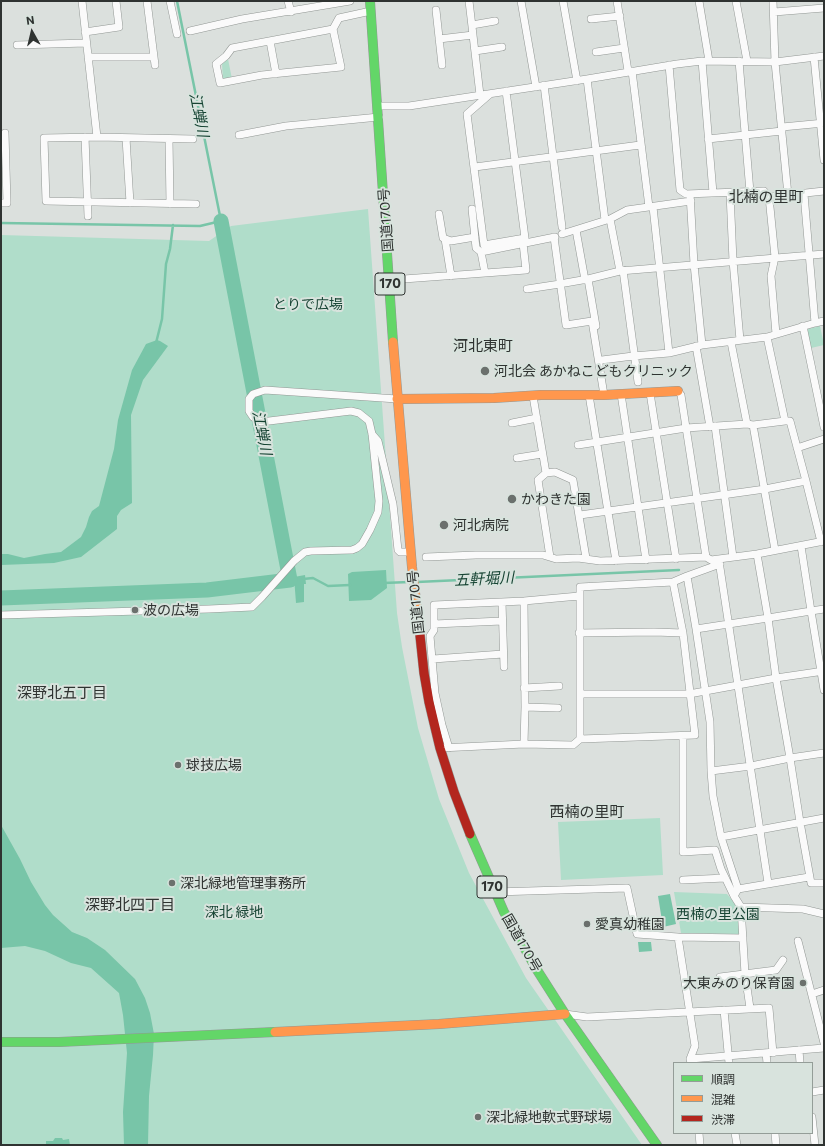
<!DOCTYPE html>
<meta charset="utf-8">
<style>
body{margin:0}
#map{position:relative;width:825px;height:1146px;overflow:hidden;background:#dbe0dd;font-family:Commissioner,"Noto Sans JP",sans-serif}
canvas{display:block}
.frame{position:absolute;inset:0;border:2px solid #2f3331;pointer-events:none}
.legend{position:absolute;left:673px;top:1062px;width:140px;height:72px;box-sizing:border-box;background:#d8e3dd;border:1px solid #949d98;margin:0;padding:5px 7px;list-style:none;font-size:12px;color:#2f3331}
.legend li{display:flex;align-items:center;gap:8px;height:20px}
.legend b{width:20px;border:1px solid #949d98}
.north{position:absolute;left:12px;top:12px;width:40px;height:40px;-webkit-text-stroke:3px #d8e3dd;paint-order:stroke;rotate:352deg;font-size:11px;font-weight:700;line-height:16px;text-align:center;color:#2f3331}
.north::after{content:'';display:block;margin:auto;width:14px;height:18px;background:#2f3331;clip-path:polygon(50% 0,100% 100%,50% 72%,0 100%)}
</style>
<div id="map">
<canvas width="825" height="1146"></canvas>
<div class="frame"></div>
<ul class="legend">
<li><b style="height:5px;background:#63d668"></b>順調</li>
<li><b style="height:5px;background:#ff974d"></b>混雑</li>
<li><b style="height:5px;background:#b3261e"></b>渋滞</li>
</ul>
<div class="north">N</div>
</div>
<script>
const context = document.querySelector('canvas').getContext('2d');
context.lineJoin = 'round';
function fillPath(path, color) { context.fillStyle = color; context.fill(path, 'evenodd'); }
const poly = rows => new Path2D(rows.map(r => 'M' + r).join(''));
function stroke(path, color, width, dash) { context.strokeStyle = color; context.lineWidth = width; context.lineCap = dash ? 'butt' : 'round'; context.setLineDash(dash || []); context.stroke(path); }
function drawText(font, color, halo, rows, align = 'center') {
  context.font = font + ' Commissioner,"Noto Sans JP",sans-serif'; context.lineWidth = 4; context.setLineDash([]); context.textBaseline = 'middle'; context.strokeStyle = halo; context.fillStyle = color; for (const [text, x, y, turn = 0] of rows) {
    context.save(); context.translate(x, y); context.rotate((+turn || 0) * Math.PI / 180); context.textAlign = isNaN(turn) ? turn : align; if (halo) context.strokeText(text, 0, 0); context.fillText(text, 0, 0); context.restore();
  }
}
fillPath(poly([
 [228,59,232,79,223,80,222,64],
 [368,209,397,613,402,647,418,728,439,799,469,873,526,978,642,1145,1,1145,1,235,209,241,231,226],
 [820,326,824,345,811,348,807,333,808,329],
 [660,818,663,875,561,880,558,822],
 [674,892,727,894,740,910,741,931,738,934,681,933]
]), '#b0ddca');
fillPath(poly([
 [157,340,160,341,168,346,143,380,131,415,132,503,121,510,117,516,117,529,81,557,54,563,1,565,1,554,8,554,24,558,45,554,61,552,81,537,86,527,89,517,92,511,99,506,114,449,118,420,132,370,146,344],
 [386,570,387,588,371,600,349,601,348,574,352,572],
 [305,575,306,584,304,584,304,602,296,603,294,577],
 [1,825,20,859,31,882,45,905,53,915,72,932,87,938,105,950,135,979,145,998,150,1013,154,1034,153,1055,149,1096,148,1145,124,1145,123,1112,127,1053,123,1015,119,993,91,968,71,963,45,951,25,946,1,948],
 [670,894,676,924,663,927,658,896],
 [638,942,651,942,652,951,639,952],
 [55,1138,62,1138,63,1140,69,1139,70,1145,46,1145,46,1141,53,1141]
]), '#78c5a8');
stroke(poly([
 [1,223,200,226,221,221,177,1],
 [156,343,162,319,166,264,170,249,173,225],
 [303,579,313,578,328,586,350,585],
 [290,580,296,580],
 [417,582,679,570],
 [383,583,410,582]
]), '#78c5a8', 2.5);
stroke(poly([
 [1,598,207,590,290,580,221,221]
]), '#78c5a8', 15);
const street = poly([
 [82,1,97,137],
 [147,1,155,65],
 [170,1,177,34],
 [288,1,291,12],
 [469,1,480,95],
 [521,1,536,87],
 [563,1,577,81],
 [617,1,628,71],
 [699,1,709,61],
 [736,1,747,61],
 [773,1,775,62,788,195],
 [436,10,442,65],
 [774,12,824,8],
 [591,19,620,16],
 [472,25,495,21],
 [333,29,341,67,262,75,220,83,216,64,226,56,232,48,333,29,339,18,371,11],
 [190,31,242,19,350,1],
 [85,32,119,27,116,1],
 [439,39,473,35],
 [270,41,276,74],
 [17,45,86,43],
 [475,51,502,47],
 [596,52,624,48],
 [88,57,154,57],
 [814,57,824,160],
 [702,61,713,193],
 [739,61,750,192],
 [669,65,680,190,686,194,764,191,769,197,775,257,771,276,776,334],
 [632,71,649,207],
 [587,79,605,220],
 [544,85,562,227],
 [490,94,467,114,484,245,525,238,506,91],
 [378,106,409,106,587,79,677,64,702,61,775,62,824,56],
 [782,127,824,123],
 [239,135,286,126,379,117],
 [85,137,88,216],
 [126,138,130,203],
 [169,139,170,204],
 [193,139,97,137,44,138,46,201,196,204],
 [708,139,782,131],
 [475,167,640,145],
 [730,193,733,261,740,340],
 [690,194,694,264,702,345],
 [804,194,815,323],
 [769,197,824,191],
 [1,203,7,203,5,133],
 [653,207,669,353,702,345,767,337,815,323,824,321],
 [472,209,476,248,481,252,485,273],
 [439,214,443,238,451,241,475,237],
 [610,219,620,271],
 [576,230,585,280],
 [562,234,610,219,627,210,691,201],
 [554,237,566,325,592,321,604,395],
 [445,239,451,276],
 [481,252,555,237],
 [623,270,638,382],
 [588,279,596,326],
 [390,280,526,270,523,243],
 [565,283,588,279,620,271,824,254],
 [527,289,560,284],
 [803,326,824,427],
 [767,337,785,421,790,421,806,481,821,542],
 [731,342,747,424],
 [696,346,710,427],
 [602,360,633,356,669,353],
 [678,391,681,395,706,557],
 [650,393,676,559],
 [621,394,646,560],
 [589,395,616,561],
 [533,396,546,473,538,480,550,557],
 [512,423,537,418],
 [753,425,775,550],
 [715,426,733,557],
 [372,434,378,441,393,504,398,550,400,552,411,552],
 [578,445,686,428,747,424,753,425,785,421],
 [797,448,824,439],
 [517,458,542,454],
 [546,473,555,472,573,480,586,558],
 [580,515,765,489,806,481],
 [801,546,811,611,824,609],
 [426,557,476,555,543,555,556,559,578,558,600,561,706,557,711,560,757,554,824,541],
 [719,561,768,883],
 [720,564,687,576,696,629,710,722,711,771,713,796,721,837,738,889],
 [524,601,525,707,524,744],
 [502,602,504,667],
 [1,615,209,609,252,607,262,597,294,561,305,552,311,551,352,550,357,548,362,544,370,530,378,512,379,501,372,434,369,421,359,413,351,411,261,422,253,417,249,411,249,399,253,394,265,390,397,399],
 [434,624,502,621],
 [696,629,768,618,757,554],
 [579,633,654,632,683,633],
 [433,659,503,654],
 [524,688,559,686],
 [580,694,689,694,776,678,824,671],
 [525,707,558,708],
 [683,736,683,852,715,850,721,869,734,896],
 [580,739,580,587,673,582,687,576],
 [440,748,524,744,573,745,580,739,695,735,683,633,673,582],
 [449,748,442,725,435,693,430,636,434,630,434,605,524,601,579,596],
 [824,753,790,758,800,822,811,883,824,883],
 [711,771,751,766,790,758,776,678,768,618,811,611,824,690],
 [721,837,824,818],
 [683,880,725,878],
 [495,892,627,888,637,934,678,937,743,938],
 [741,907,803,909,824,914],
 [678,937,695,1046,690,1059,691,1063],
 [798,941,824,1043],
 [720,977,776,970,783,960],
 [812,994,824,990],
 [750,1008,745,974,741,907,734,896,738,889,809,877],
 [724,1010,729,1063],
 [565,1014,587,1017,769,1008,773,1053],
 [799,1050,800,1063],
 [766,1053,767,1063],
 [690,1059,824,1048],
 [812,1092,824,1090],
 [812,1117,815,1145],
 [699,1133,700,1145],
 [735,1133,737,1145],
 [775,1133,776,1145]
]);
const fast = poly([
 [370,1,393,342],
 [470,834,504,912,537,970,565,1014,657,1145],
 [1,1042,59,1042,275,1032]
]);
const slow = poly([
 [393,342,412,567,419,626],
 [397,399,494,398,541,395,604,395,678,391],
 [275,1032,439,1024,565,1014]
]);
const jam = poly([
 [419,626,424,673,429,702,440,748,454,792,470,834]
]);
stroke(street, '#929794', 8);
stroke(fast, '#929794', 10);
stroke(slow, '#929794', 10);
stroke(jam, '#929794', 10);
stroke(street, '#fafafa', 7);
stroke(fast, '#63d668', 9);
stroke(slow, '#ff974d', 9);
stroke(jam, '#b3261e', 9);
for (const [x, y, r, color] of [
 [485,371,5,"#6b706d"],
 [512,499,5,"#6b706d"],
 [444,525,5,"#6b706d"],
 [135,610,4,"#6b706d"],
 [178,765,4,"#6b706d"],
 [172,883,4,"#6b706d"],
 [587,924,4,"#6b706d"],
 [803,983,4,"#6b706d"],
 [478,1117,4,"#6b706d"]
]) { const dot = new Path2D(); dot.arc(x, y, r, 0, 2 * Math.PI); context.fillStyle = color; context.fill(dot); stroke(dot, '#d8e3dd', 1.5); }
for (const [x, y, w] of [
 [390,284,30],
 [492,887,30]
]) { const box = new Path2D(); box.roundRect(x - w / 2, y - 11, w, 22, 3); context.fillStyle = '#d8e3dd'; context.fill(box); stroke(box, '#2f3331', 1); }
drawText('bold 13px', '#2f3331', null, [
 ["170",390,284],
 ["170",492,887]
]);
drawText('14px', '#2f3331', '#d8e3dd', [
 ["国道170号",386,220,-94],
 ["国道170号",416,602,-96],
 ["国道170号",522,943,60]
]);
drawText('14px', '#184535', '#d8e3dd', [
 ["とりで広場",308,304],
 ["深北 緑地",234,912],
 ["西楠の里公園",718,914]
]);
drawText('14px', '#2f3331', '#d8e3dd', [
 ["河北会 あかねこどもクリニック",494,371],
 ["かわきた園",521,499],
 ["河北病院",453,525],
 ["波の広場",143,610],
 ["球技広場",186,765],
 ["深北緑地管理事務所",180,883],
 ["愛真幼稚園",595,924],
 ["大東みのり保育園",795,983,"right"],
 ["深北緑地軟式野球場",486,1117]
], 'left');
drawText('italic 15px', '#164433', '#d8e3dd', [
 ["江蝉川",199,115,79],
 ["江蝉川",262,433,79],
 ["五軒堀川",484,579,-3]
]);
drawText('15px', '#2f3331', '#d8e3dd', [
 ["北楠の里町",766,197],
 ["河北東町",483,346],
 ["深野北五丁目",62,693],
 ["西楠の里町",587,812],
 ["深野北四丁目",130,905]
]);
</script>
